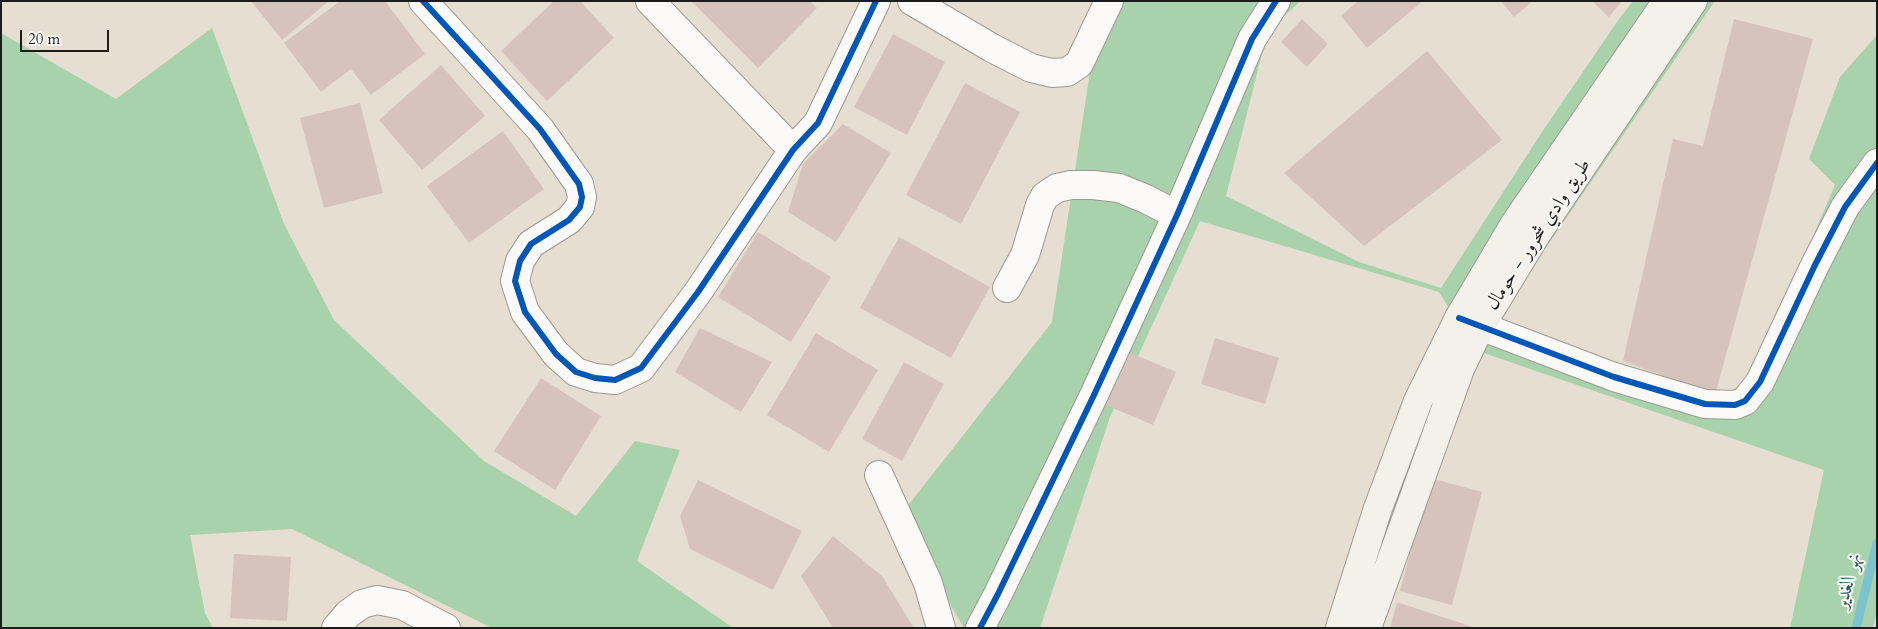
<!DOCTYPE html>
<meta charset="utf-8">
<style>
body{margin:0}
#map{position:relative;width:1878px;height:629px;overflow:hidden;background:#e6ded0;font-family:Cardo,serif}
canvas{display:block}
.frame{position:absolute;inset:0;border:2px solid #1c1c1c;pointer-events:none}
.scale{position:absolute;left:20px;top:30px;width:89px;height:22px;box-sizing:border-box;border:2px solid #1c1c1c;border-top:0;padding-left:6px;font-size:15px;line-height:18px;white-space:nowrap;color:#1c1c1c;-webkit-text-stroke:4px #f6f6f2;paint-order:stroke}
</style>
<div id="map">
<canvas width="1878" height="629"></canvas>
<div class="frame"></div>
<div class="scale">20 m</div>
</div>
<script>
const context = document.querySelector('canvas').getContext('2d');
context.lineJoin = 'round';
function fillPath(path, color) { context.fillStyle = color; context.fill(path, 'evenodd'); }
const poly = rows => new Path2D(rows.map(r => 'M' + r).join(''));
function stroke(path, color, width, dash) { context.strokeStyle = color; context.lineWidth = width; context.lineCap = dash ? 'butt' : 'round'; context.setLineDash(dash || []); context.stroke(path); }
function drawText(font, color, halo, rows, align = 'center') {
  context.font = font + ' Cardo,Amiri,serif'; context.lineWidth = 4; context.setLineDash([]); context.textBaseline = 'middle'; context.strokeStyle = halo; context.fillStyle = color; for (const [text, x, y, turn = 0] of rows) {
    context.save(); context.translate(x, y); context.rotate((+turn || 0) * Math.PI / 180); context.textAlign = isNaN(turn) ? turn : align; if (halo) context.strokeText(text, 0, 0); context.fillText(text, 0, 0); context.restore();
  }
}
fillPath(poly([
 [1118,1,1301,1,1268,30,1226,196,1359,262,1441,288,1544,129,1619,19,1633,1,1715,1,1497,319,1722,403,1758,364,1835,185,1809,159,1840,77,1877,35,1877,612,1873,628,1790,628,1824,470,1475,350,1439,292,1200,221,1110,417,1040,628,964,628,899,517,1052,322,1093,52],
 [212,28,284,224,334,320,484,461,576,516,635,441,680,450,637,561,733,628,492,628,292,529,190,535,205,613,213,628,1,628,1,33,116,99]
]), '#a8d2ab');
stroke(poly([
 [1856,628,1877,543]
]), '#7dc3cf', 9);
fillPath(poly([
 [251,1,329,1,282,40],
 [340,1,385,1,425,54,371,95,351,69,321,92,284,43],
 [554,1,580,1,614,38,547,101,501,51],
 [691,1,810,1,817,8,758,68],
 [1358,1,1423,1,1367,48,1341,16],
 [1501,1,1533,1,1514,17],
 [1592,1,1622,1,1609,17],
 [1302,19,1328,44,1307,67,1281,42],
 [1734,19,1813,39,1715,395,1623,361,1673,139,1703,146],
 [893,34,945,62,907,135,854,107],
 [1427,51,1502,140,1364,246,1284,173],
 [441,65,485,116,422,170,379,120],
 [965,83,1020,112,961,224,906,195],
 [360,103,383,193,324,208,300,118],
 [843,124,891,153,836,242,788,212,803,164],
 [503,131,544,189,469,243,427,186],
 [758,232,831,277,791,342,718,297],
 [899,237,990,287,951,358,860,308],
 [700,328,772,362,741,412,675,372],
 [816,333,878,370,829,452,767,415],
 [1215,338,1279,358,1265,404,1201,384],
 [1126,351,1176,372,1153,425,1103,404],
 [904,362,944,384,902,461,862,439],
 [541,378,601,416,555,490,494,451],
 [1430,478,1482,492,1452,605,1400,591],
 [698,480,802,531,773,590,690,549,680,516],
 [833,536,882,576,914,628,833,628,801,576],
 [234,554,291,557,287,621,230,618],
 [1397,602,1473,627,1473,628,1390,628]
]), '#d6c4bc');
const minor = poly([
 [423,1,540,129,579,184,582,197,580,207,569,220,531,244,520,261,515,281,525,312,556,354,576,372,595,378,615,380,641,368,698,292,793,150,818,123,876,1],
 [650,1,793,150],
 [912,1,992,48,1031,68,1052,73,1067,72,1079,64,1109,1],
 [1007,288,1025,255,1040,205,1045,196,1057,188,1071,185,1093,185,1119,188,1146,199,1177,215],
 [1459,318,1614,377,1705,404,1735,405,1745,401,1760,382,1815,265,1845,207,1877,163],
 [879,475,928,583,941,628],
 [336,628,348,614,362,604,377,600,402,605,446,628],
 [980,628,998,594,1094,395,1177,215,1252,39,1276,1]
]);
const secondary = poly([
 [1340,628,1377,511,1418,401,1459,318,1514,225,1667,1],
 [1367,628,1460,369,1480,327,1534,238,1693,1]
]);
stroke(minor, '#9d9991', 30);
stroke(secondary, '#9d9991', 30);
stroke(minor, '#fbfaf8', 28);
stroke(secondary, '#f4f1ea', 28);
stroke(poly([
 [423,1,540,129,579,184,582,197,580,207,569,220,531,244,520,261,515,281,525,312,556,354,576,372,595,378,615,380,641,368,698,292,793,150,818,123,876,1],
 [1459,318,1614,377,1705,404,1735,405,1745,401,1760,382,1815,265,1845,207,1877,163],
 [980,628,998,594,1094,395,1177,215,1252,39,1276,1]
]), '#0057b8', 6);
drawText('19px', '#1c1c1c', '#f6f6f2', [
 ["طريق وادي شحرور - حومال",1539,235,-57]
]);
drawText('italic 20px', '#315a63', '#f6f6f2', [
 ["نهر الغدير",1849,581,-76]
]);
</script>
